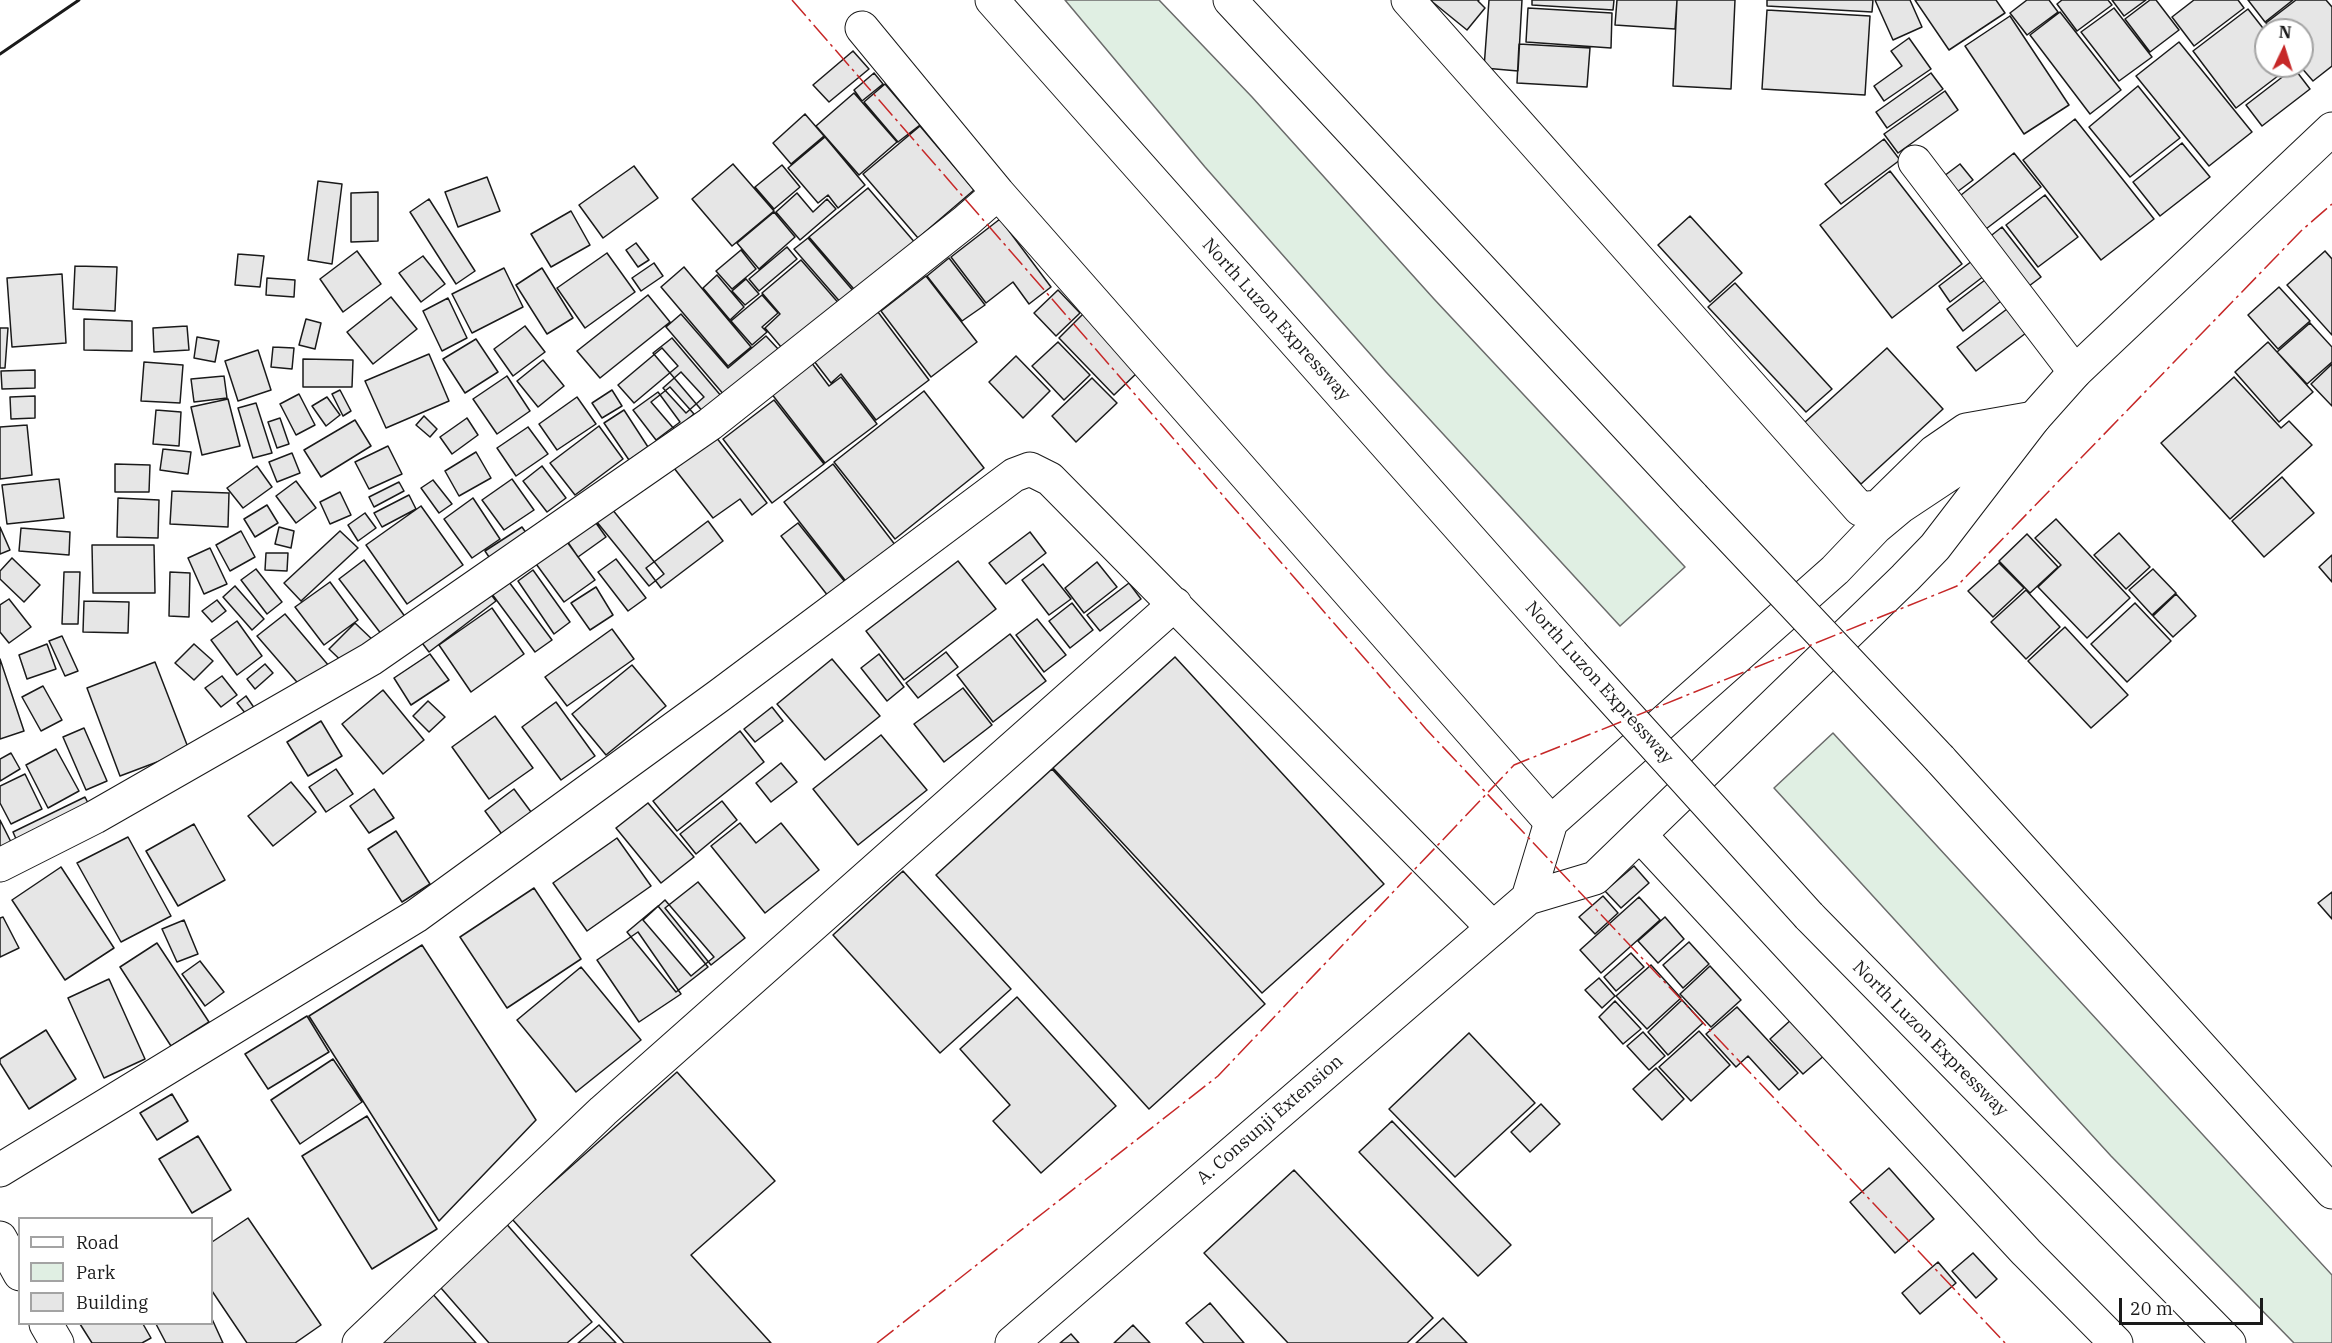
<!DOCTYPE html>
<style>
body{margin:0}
#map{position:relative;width:2332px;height:1343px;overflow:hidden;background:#fff;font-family:"IBM Plex Serif",serif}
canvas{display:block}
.legend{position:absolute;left:18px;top:1217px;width:195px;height:108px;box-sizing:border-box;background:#fff;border:2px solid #a3a3a3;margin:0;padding:8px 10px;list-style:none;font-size:18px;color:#1a1a1a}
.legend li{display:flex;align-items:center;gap:12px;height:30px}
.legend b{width:30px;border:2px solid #a3a3a3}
.north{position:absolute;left:2254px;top:18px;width:60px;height:60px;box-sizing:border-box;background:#fff;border:2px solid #a3a3a3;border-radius:50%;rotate:4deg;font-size:16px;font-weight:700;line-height:24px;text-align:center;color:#1a1a1a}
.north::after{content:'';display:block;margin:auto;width:21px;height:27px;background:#c62828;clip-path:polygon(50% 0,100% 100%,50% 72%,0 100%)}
.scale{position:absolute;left:2119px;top:1298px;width:144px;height:27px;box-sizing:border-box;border:3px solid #1a1a1a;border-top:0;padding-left:8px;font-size:18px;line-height:21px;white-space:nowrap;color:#1a1a1a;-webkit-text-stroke:4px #fff;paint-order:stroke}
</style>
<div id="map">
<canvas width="2332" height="1343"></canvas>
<ul class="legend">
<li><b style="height:8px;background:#fff"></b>Road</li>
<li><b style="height:16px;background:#e0efe3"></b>Park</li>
<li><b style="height:16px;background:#e6e6e6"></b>Building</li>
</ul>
<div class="north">N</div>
<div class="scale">20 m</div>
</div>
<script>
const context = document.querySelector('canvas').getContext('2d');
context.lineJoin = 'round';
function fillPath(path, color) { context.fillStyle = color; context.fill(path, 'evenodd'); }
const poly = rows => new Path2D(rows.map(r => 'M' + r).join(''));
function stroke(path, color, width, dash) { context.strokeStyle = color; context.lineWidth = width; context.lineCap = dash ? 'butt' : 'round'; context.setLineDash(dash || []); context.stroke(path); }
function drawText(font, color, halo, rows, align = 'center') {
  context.font = font + ' "IBM Plex Serif",serif'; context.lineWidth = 4.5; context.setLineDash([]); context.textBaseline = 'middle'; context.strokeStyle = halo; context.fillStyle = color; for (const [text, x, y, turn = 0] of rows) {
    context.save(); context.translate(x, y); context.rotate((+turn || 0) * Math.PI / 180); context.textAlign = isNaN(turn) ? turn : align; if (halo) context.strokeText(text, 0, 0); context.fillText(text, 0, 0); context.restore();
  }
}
const green = poly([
 [1065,0,1159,0,1252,97,1434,299,1685,567,1620,626,1386,372,1205,167,1065,0],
 [1833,733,2332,1275,2332,1343,2294,1343,2111,1156,1774,788,1833,733]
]);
fillPath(green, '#e0efe3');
stroke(green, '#6a6a6a', 1.5);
const building = poly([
 [1430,0,1479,0,1478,1,1485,8,1467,30,1430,0],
 [1489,0,1522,0,1518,71,1484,68,1489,0],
 [1532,0,1614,0,1613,10,1532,5,1532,0],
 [1617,0,1677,0,1675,29,1615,25,1617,0],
 [1677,0,1735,0,1731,89,1673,86,1677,0],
 [1767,0,1873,0,1872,12,1767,6,1767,0],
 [1875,0,1910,0,1922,27,1893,40,1875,0],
 [1915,0,1996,0,2005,13,1949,50,1915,0],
 [2027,0,2049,0,2058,12,2027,35,2010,13,2027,0],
 [2062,0,2108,0,2112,5,2077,31,2057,4,2062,0],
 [2112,0,2146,0,2124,16,2112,0],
 [2150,0,2156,0,2179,30,2150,52,2125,19,2150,0],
 [2194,0,2238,0,2244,8,2194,46,2172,17,2194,0],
 [2248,0,2293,0,2265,22,2248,0],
 [2296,0,2326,0,2332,7,2332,66,2313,81,2300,66,2302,66,2302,30,2272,30,2266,23,2296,0],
 [1528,8,1612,13,1611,48,1526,42,1528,8],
 [2114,8,2152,57,2119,81,2081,32,2114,8],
 [2248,9,2266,32,2266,66,2291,66,2236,108,2193,51,2248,9],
 [1767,10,1870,16,1865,95,1762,89,1767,10],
 [2060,12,2121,90,2090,114,2030,35,2060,12],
 [2010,16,2069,105,2024,134,1965,46,2010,16],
 [1909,38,1931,69,1884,101,1874,86,1902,66,1891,51,1909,38],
 [2179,42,2252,132,2209,166,2136,76,2179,42],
 [1519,44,1590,48,1587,87,1517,83,1519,44],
 [853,51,869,69,829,102,813,85,853,51],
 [2294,68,2310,89,2262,126,2246,105,2294,68],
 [874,73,883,84,862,101,854,90,874,73],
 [1931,73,1943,89,1887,128,1876,112,1931,73],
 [885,84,920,125,898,142,864,102,885,84],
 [2138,86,2180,138,2130,177,2089,127,2138,86],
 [1945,91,1958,110,1898,153,1884,134,1945,91],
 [854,93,897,142,859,175,816,126,854,93],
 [805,114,824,136,791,164,773,143,805,114],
 [2075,119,2154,219,2101,260,2023,160,2075,119],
 [920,126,974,190,918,238,863,174,920,126],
 [825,137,865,185,838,208,828,195,818,203,788,168,825,137],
 [1884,139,1900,160,1841,204,1825,184,1884,139],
 [2182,143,2210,177,2160,216,2133,182,2182,143],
 [2014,153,2041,187,1982,232,1956,199,2014,153],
 [733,164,774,211,732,246,692,199,733,164],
 [1960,164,1973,180,1957,192,1944,176,1960,164],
 [782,165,800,187,774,209,755,187,782,165],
 [634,166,658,198,603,238,579,205,634,166],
 [1890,171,1962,264,1892,318,1820,225,1890,171],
 [487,177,500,211,458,227,445,192,487,177],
 [318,181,342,184,332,264,308,260,318,181],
 [868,188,917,245,859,295,809,237,868,188],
 [378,192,378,241,351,242,351,193,378,192],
 [797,193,813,212,827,199,836,209,800,240,776,212,797,193],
 [2045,195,2078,237,2038,267,2006,225,2045,195],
 [429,199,475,271,456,284,410,212,429,199],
 [571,211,590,245,551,267,531,234,571,211],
 [774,212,795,237,759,269,737,243,774,212],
 [1690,216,1742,273,1710,302,1658,245,1690,216],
 [1000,219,1051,287,1029,304,1013,282,986,303,951,257,1000,219],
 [2002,227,2041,277,2021,292,1983,242,2002,227],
 [808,238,855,293,842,304,794,249,808,238],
 [636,243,649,260,638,267,626,250,636,243],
 [787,247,797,259,759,291,749,279,787,247],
 [741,250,756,269,732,289,716,271,741,250],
 [357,251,381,284,343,312,320,279,357,251],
 [2325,251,2332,259,2332,335,2287,285,2325,251],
 [607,253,635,292,585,328,557,288,607,253],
 [238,254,264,256,260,287,235,285,238,254],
 [423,256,445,284,421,302,399,273,423,256],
 [949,258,985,305,962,321,927,276,949,258],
 [801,260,842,307,787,354,765,328,780,314,762,293,801,260],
 [1972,261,1984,276,1950,302,1939,286,1972,261],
 [654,263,663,276,641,291,632,278,654,263],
 [75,266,117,267,115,311,73,309,75,266],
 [684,267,751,347,728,366,661,287,684,267],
 [504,268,523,307,472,333,452,294,504,268],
 [542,268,573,318,547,334,516,285,542,268],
 [62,274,66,343,12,347,7,278,62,274],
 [717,275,744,307,730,320,703,288,717,275],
 [926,276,977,342,931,377,881,311,926,276],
 [267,278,295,280,294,297,266,295,267,278],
 [746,279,759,294,745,305,732,291,746,279],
 [1985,280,2001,301,1963,331,1947,309,1985,280],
 [1735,283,1832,389,1806,412,1708,307,1735,283],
 [2279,287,2310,321,2278,349,2248,315,2279,287],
 [1058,290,1080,313,1056,336,1034,313,1058,290],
 [648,295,670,322,600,378,577,351,648,295],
 [762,295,778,313,762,327,767,332,752,345,731,321,762,295],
 [391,297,417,329,373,364,347,332,391,297],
 [448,298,467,338,442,351,423,311,448,298],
 [2007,309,2026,333,1976,371,1957,347,2007,309],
 [878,312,929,380,876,420,841,374,831,383,814,361,878,312],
 [681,314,728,368,766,336,779,350,725,396,666,327,681,314],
 [1083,314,1139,371,1114,395,1059,338,1083,314],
 [84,319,132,321,132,351,84,350,84,319],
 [306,319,321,323,315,349,299,345,306,319],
 [2310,323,2332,347,2332,362,2307,384,2277,352,2310,323],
 [187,326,189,350,154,352,153,328,187,326],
 [525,326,545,352,513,376,494,349,525,326],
 [0,328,8,328,5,368,0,368,0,328],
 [197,337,219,341,215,362,194,358,197,337],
 [672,338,722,397,704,413,653,353,672,338],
 [476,339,498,372,465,393,443,359,476,339],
 [1058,342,1090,375,1064,400,1032,366,1058,342],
 [2268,342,2313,392,2279,422,2235,372,2268,342],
 [273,347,294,348,292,369,271,367,273,347],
 [662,348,678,366,634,403,618,385,662,348],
 [1887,348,1943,409,1861,484,1804,423,1887,348],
 [258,350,271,390,238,401,225,361,258,350],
 [429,354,449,401,386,428,365,381,429,354],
 [1016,356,1050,391,1023,418,989,382,1016,356],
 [303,359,353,360,352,387,303,387,303,359],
 [543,360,564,386,538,407,517,381,543,360],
 [144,362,183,365,180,403,141,401,144,362],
 [811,362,829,386,841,377,877,424,825,463,771,393,811,362],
 [2332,364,2332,406,2311,384,2332,364],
 [35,370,35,388,2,389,1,371,35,370],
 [681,372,704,397,686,413,663,388,681,372],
 [224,376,227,398,194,402,191,379,224,376],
 [507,376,530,411,497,434,473,399,507,376],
 [2234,377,2281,428,2289,421,2312,445,2230,519,2161,443,2234,377],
 [1092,378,1117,403,1076,442,1052,416,1092,378],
 [670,387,694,414,675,430,651,402,670,387],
 [340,390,351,411,343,416,332,394,340,390],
 [612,390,622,406,602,418,592,403,612,390],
 [924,391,984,468,895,539,834,462,924,391],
 [658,392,680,422,656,440,633,410,658,392],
 [299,394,315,425,296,435,280,404,299,394],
 [35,396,35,418,11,419,10,397,35,396],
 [327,397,340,415,326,426,312,406,327,397],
 [577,397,596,424,557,450,539,424,577,397],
 [228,399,240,446,202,455,191,407,228,399],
 [774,400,824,464,772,503,723,439,774,400],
 [256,403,272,453,253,458,238,408,256,403],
 [156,410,181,412,179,446,153,444,156,410],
 [624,410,648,447,629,460,604,423,624,410],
 [424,416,437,429,430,437,416,425,424,416],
 [280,418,289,444,277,448,268,422,280,418],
 [467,418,478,435,452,454,440,437,467,418],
 [355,420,371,446,321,477,304,450,355,420],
 [27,425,32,475,0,479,0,427,27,425],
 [599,426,623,459,575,495,550,463,599,426],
 [528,427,548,454,516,476,497,448,528,427],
 [716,437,767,503,752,515,740,499,713,518,674,468,716,437],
 [388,446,402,474,369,489,355,462,388,446],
 [163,449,191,452,188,474,160,470,163,449],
 [476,452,491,478,459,496,445,471,476,452],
 [292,453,300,473,277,482,269,462,292,453],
 [115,464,150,465,149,492,115,492,115,464],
 [833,464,896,546,848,584,784,502,833,464],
 [257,466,272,487,243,508,227,488,257,466],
 [542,466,566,498,547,512,523,481,542,466],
 [2282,477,2314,513,2264,557,2232,521,2282,477],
 [59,479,64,518,7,524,2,485,59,479],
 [512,479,534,510,504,530,482,500,512,479],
 [433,480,452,504,439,513,421,488,433,480],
 [296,481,316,508,296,523,276,496,296,481],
 [399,482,404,491,374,507,369,497,399,482],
 [172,491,229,493,228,527,170,524,172,491],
 [340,492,351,515,330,524,320,502,340,492],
 [409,495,416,509,382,527,374,513,409,495],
 [118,498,159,500,158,538,117,537,118,498],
 [473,498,500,539,472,558,444,519,473,498],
 [608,504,664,574,649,586,592,516,608,504],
 [267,505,278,523,255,537,244,519,267,505],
 [421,506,463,565,407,604,366,545,421,506],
 [365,513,376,528,358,541,348,525,365,513],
 [591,516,606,537,578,557,563,535,591,516],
 [2056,519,2130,598,2087,638,2038,587,2061,565,2035,538,2056,519],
 [708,521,723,541,661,588,646,568,708,521],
 [798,523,849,587,832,601,781,536,798,523],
 [0,527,10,550,0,554,0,527],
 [279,527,294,531,291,548,275,544,279,527],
 [522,527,529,537,491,560,485,551,522,527],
 [21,528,70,532,69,555,19,551,21,528],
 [241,531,255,557,230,571,216,545,241,531],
 [340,531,358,548,301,601,284,583,340,531],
 [1030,532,1046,553,1006,584,989,563,1030,532],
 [2119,533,2150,567,2126,589,2094,555,2119,533],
 [2027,534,2058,567,2030,593,1999,561,2027,534],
 [562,535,595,580,564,602,531,557,562,535],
 [92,545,154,545,155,593,93,593,92,545],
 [210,548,227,584,204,594,188,558,210,548],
 [266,553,288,553,287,571,265,570,266,553],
 [2332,555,2332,582,2319,567,2332,555],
 [12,558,40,585,24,602,0,579,0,571,12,558],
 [616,559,646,598,628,611,598,572,616,559],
 [364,560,406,618,382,635,339,579,364,560],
 [958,561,996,609,904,680,866,631,958,561],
 [1097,562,1117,587,1084,613,1065,588,1097,562],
 [1999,563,2024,588,1993,617,1968,591,1999,563],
 [1043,564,1071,599,1049,615,1022,580,1043,564],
 [256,569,282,602,267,614,241,580,256,569],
 [2153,569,2176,593,2152,615,2129,590,2153,569],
 [533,570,570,622,554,634,518,581,533,570],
 [64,572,80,572,78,624,62,624,64,572],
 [170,572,190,573,189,617,169,616,170,572],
 [330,582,358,620,324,645,295,607,330,582],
 [509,582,552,640,535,652,492,594,509,582],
 [1129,583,1141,599,1100,631,1087,615,1129,583],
 [483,584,496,601,429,652,416,635,483,584],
 [235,586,264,619,252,630,223,597,235,586],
 [596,587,613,615,590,630,571,603,596,587],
 [2026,590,2060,627,2026,659,1991,622,2026,590],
 [2176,594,2196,616,2173,637,2153,616,2176,594],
 [9,599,31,627,9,643,0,632,0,605,9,599],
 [217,600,226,611,212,622,202,611,217,600],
 [84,601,129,602,128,633,83,632,84,601],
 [1072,603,1093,630,1070,648,1049,621,1072,603],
 [2135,603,2171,641,2127,682,2091,644,2135,603],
 [492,608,524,654,471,692,439,645,492,608],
 [285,614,329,666,303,689,257,636,285,614],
 [1037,619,1066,655,1044,672,1016,635,1037,619],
 [237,621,262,656,237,675,211,640,237,621],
 [355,623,377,644,351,670,329,649,355,623],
 [2065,627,2128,695,2091,728,2028,661,2065,627],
 [612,629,634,659,567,706,545,677,612,629],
 [1010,634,1046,681,993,722,957,675,1010,634],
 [62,636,78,671,65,676,49,641,62,636],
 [47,644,56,669,27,679,19,655,47,644],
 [194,644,213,661,194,680,175,663,194,644],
 [946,652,958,667,918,698,906,683,946,652],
 [430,654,449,680,411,705,394,678,430,654],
 [879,654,904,687,887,701,861,668,879,654],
 [1175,657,1384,884,1262,993,1053,768,1175,657],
 [0,659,24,731,0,739,0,659],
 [832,659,880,716,825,760,777,704,832,659],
 [155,662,189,750,120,776,87,688,155,662],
 [265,664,273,673,255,689,247,679,265,664],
 [632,665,666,706,606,755,572,714,632,665],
 [222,676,237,695,221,707,205,688,222,676],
 [43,686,62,720,41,731,22,697,43,686],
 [963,688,992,725,944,762,914,724,963,688],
 [383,690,424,740,383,774,342,724,383,690],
 [246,696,255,709,246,714,237,703,246,696],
 [428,701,445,717,429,732,413,716,428,701],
 [556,702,595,756,561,780,522,727,556,702],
 [772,707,783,721,755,742,744,729,772,707],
 [495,716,533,768,489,799,452,747,495,716],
 [321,721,342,756,308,776,287,742,321,721],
 [84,728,107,781,86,790,63,737,84,728],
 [740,731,764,762,677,831,653,801,740,731],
 [881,735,927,790,858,845,813,789,881,735],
 [56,749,79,791,48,808,26,765,56,749],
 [11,753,20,769,0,781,0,759,11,753],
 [781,763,797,782,771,802,756,783,781,763],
 [336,769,353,794,326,812,309,787,336,769],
 [1052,769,1265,1004,1149,1109,936,875,1052,769],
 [25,774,42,809,11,824,0,803,0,786,25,774],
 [291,782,316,812,273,846,248,816,291,782],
 [374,789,394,818,369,833,350,806,374,789],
 [514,789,534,816,504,837,485,811,514,789],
 [85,797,93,813,20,848,13,832,85,797],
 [722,801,737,820,696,854,680,834,722,801],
 [648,803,694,857,661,883,616,828,648,803],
 [0,820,15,850,0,857,0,820],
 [740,823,756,843,781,823,819,870,765,913,711,846,740,823],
 [194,824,225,880,178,906,146,851,194,824],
 [396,831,430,884,402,902,368,849,396,831],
 [128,837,171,916,121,942,77,863,128,837],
 [617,838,651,886,587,931,553,883,617,838],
 [1634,866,1649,883,1621,908,1605,891,1634,866],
 [61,867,114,948,65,980,12,900,61,867],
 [903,871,1011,989,940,1053,833,935,903,871],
 [698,882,745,938,711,965,665,908,698,882],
 [534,888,581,959,507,1008,460,937,534,888],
 [2332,892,2332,919,2318,903,2332,892],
 [1603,896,1618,913,1595,934,1579,917,1603,896],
 [1639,897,1660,920,1601,973,1580,950,1639,897],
 [665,900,714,957,691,976,643,920,665,900],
 [658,906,708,967,676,992,627,932,658,906],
 [3,917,19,948,0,957,0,918,3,917],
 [1665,917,1684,939,1658,963,1638,941,1665,917],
 [184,920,198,954,177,962,162,929,184,920],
 [638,932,681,994,639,1022,597,960,638,932],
 [1689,942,1709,964,1683,988,1663,965,1689,942],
 [157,943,209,1022,171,1046,120,967,157,943],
 [422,945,536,1120,439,1221,309,1016,422,945],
 [1631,953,1644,967,1616,991,1604,977,1631,953],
 [200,961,224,992,205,1006,182,974,200,961],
 [1651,965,1681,998,1647,1029,1616,996,1651,965],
 [1710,966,1741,1000,1711,1027,1680,994,1710,966],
 [581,967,641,1040,576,1092,517,1020,581,967],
 [1599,978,1615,996,1602,1008,1585,990,1599,978],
 [109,979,145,1059,104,1078,68,998,109,979],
 [1017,997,1116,1106,1041,1173,993,1121,1010,1105,960,1049,1017,997],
 [1682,1000,1703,1023,1668,1055,1648,1032,1682,1000],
 [1615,1001,1641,1029,1623,1044,1599,1017,1615,1001],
 [1737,1007,1798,1073,1779,1090,1748,1056,1736,1067,1706,1034,1737,1007],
 [307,1016,329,1052,268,1089,245,1054,307,1016],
 [1793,1018,1826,1054,1803,1074,1770,1039,1793,1018],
 [46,1030,76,1079,29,1109,0,1063,0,1059,46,1030],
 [1699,1031,1730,1065,1691,1101,1659,1067,1699,1031],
 [1643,1032,1665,1056,1649,1070,1627,1046,1643,1032],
 [1469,1033,1535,1103,1455,1177,1389,1109,1469,1033],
 [333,1059,362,1102,300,1144,271,1100,333,1059],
 [1656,1068,1684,1099,1662,1120,1633,1089,1656,1068],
 [677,1072,775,1181,691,1255,771,1343,624,1343,512,1219,677,1072],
 [172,1094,188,1121,157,1140,140,1113,172,1094],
 [1541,1104,1560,1124,1530,1152,1511,1132,1541,1104],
 [367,1116,437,1229,372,1269,302,1156,367,1116],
 [1392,1121,1511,1245,1478,1276,1359,1152,1392,1121],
 [198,1136,231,1190,192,1213,159,1159,198,1136],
 [1889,1168,1934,1219,1895,1253,1850,1202,1889,1168],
 [1294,1170,1433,1318,1407,1343,1288,1343,1204,1253,1294,1170],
 [248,1218,321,1325,295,1343,247,1343,212,1291,212,1242,248,1218],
 [503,1220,592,1322,567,1343,489,1343,434,1280,503,1220],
 [1973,1253,1997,1279,1976,1298,1952,1271,1973,1253],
 [1938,1262,1956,1283,1920,1314,1902,1293,1938,1262],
 [431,1292,476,1343,373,1343,431,1292],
 [1210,1303,1244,1343,1204,1343,1186,1323,1210,1303],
 [1443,1318,1467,1343,1416,1343,1443,1318],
 [212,1319,223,1343,166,1343,156,1324,212,1324,212,1319],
 [80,1324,143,1324,151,1338,142,1343,92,1343,80,1324],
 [599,1325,616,1343,578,1343,599,1325],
 [1133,1325,1150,1343,1114,1343,1133,1325],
 [1071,1334,1079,1343,1060,1343,1071,1334]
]);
fillPath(building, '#e6e6e6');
stroke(building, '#1a1a1a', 1.5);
const minor = poly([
 [1408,0,1860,509,1878,507,1934,452,1966,430,2034,418],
 [862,28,998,193,1551,822],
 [1915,162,2075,372],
 [1640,835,2026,1252,2116,1343],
 [0,865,95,817,371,659,710,424,966,221,998,193],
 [0,1170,416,916,720,695,1014,475,1030,469,1050,479,1493,928],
 [0,1238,20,1274],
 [46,1324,57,1343],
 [359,1343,603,1111,1175,604]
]);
const major = poly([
 [1528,898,1551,822,1835,570,1876,527,1900,507,2013,432],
 [1012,1343,1528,898,1595,878,1905,578,1935,547,2034,418,2075,372,2332,129]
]);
const highway = poly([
 [992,0,1572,654],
 [1230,0,1693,497],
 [1940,759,2332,1192],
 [1809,916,2229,1343]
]);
stroke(minor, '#1a1a1a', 35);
stroke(major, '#1a1a1a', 35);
stroke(highway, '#1a1a1a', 35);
stroke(minor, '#fff', 33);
stroke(major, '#fff', 33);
stroke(highway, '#fff', 33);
const highwayBridge = poly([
 [1693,497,1940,759],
 [1572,654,1809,916]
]);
stroke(highwayBridge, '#1a1a1a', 35, []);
stroke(highwayBridge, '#fff', 33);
stroke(poly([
 [0,54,79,0]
]), '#1a1a1a', 3);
stroke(poly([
 [792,0,1426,729,2005,1343],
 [877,1343,1218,1076,1514,765,1957,586,2301,231,2332,204]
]), '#c62828', 1.5, [21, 4.5, 3, 4.5]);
drawText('18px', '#1a1a1a', '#fff', [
 ["North Luzon Expressway",1276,320,48],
 ["North Luzon Expressway",1599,683,48],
 ["North Luzon Expressway",1930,1039,45],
 ["A. Consunji Extension",1270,1120,-41]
]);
</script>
